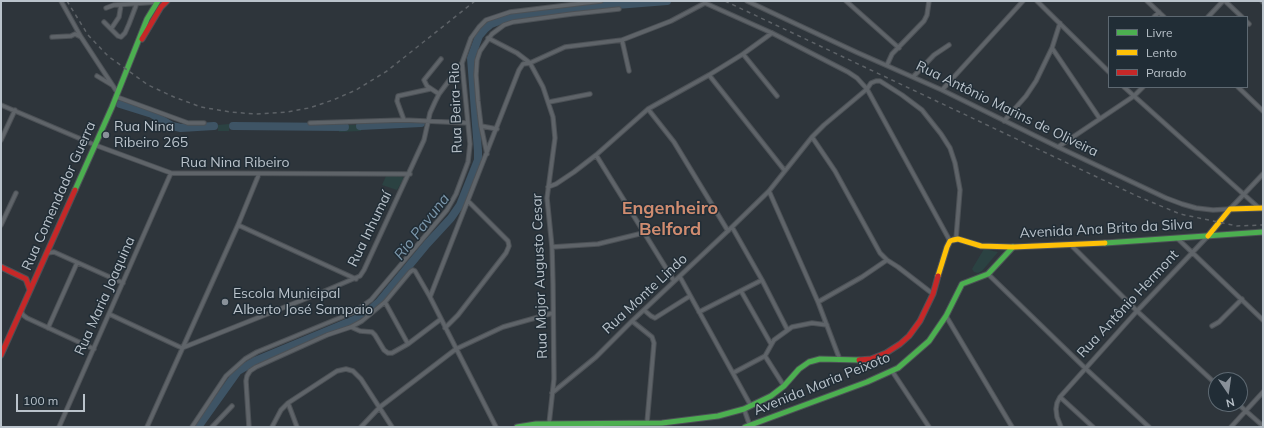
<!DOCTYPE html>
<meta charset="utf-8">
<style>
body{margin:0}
#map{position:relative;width:1264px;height:428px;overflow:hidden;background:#2e353b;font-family:Mulish,sans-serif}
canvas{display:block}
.frame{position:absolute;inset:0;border:2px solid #bac3cb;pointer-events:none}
.legend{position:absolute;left:1108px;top:16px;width:140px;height:72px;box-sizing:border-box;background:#212d36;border:1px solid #5e6972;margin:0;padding:5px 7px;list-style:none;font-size:12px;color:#bac3cb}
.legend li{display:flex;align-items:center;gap:8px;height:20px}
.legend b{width:20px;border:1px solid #5e6972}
.north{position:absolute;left:1208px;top:372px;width:40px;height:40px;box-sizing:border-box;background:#212d36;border:1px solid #5e6972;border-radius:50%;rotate:167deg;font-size:11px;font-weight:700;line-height:16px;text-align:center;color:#bac3cb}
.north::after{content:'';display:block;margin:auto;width:14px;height:18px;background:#899199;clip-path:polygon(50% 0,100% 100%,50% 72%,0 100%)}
.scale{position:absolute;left:16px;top:394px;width:69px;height:18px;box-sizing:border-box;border:2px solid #bac3cb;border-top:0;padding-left:5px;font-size:12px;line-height:14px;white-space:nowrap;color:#bac3cb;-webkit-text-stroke:3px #212d36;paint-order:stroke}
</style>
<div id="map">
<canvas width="1264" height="428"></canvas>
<div class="frame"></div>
<ul class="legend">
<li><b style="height:5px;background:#4caf50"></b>Livre</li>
<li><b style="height:5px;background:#ffc107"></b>Lento</li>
<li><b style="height:5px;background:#c62828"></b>Parado</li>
</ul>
<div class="north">N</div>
<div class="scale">100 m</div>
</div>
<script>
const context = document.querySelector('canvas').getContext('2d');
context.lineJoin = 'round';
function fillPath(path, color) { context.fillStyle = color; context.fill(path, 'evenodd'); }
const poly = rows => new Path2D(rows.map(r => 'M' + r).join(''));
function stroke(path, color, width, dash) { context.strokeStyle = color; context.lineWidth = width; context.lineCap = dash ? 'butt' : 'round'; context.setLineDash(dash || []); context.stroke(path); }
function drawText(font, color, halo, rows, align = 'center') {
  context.font = font + ' Mulish,sans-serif'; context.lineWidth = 3; context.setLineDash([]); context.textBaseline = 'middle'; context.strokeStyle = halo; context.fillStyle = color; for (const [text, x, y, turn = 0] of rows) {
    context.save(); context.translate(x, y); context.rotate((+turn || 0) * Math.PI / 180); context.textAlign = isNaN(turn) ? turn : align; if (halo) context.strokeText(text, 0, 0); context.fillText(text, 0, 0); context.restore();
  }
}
fillPath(poly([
 [229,124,229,131,218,131,218,125],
 [345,125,359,125,359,127,361,128,361,131,339,132,339,128,345,128],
 [386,176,401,176,404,178,397,190,382,185],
 [984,249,998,252,982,271,978,273,974,272,972,269]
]), '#2b4242');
stroke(poly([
 [120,104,152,114,172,126,181,128,214,126],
 [233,126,345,127],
 [360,126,421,123],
 [198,427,238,371,255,361,356,319,366,313,379,302,427,244,451,218,460,205,478,160,478,151,471,58,479,36,485,29,491,24,507,18,604,6,667,1]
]), '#3e5465', 8);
const street = poly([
 [61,1,81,37,117,92],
 [747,1,856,52,942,90,1058,147,1166,198,1182,204,1196,208,1213,210,1230,209,1263,174],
 [846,1,899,48],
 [1037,1,1109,72],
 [1147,1,1164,17],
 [1225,1,1242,17],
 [1262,1,1263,2],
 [106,8,114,5,158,2],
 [1154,17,1159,12],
 [1208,17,1223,1],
 [104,22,118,36,121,37,125,33,129,24,137,3],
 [1247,22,1249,24],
 [111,29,119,17,121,5],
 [52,37,71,36,75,34,81,37],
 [488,38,517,53,530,63,543,87,553,117,555,138,547,198,552,247,553,284,554,379,549,424],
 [622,40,629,71],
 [1052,48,1100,119],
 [743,54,777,96],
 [887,65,892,54,924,21,927,15,929,1],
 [709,75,785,171],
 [97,76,112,85],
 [913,77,934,55,949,45],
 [1124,87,1259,208],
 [1238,87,1263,111],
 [942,90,1023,1],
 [439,94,427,86,424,80,441,59],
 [117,97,188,123,204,123],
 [549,102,590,94],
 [1,105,95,145,171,173,410,174],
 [648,109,674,142,728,231],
 [404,120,397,101,398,96,430,89],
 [1004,121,1026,96,1036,81,1052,48,1060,23],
 [310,123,404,120,468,123],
 [481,126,497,129],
 [812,137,835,171,880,253,887,260,898,267,933,294],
 [1,140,15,110],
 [1058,147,1134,96,1143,87],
 [487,154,481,126,478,101,476,75,477,60,480,51,492,34,504,25,513,22,572,14,619,9],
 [596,155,674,281],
 [548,187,556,184,574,172,596,155,648,109,709,75,743,54,772,33],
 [769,191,818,302,840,360],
 [1,225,16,193],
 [238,225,356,279],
 [732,227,762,280,787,329],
 [1177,238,1263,320],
 [1071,245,1137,311,1216,384],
 [552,247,598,244,643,233],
 [47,253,54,252,123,283],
 [988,274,1085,368,1149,427],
 [680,277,751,406],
 [741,291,771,344],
 [430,297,519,70,523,64,530,63,565,47,622,40,671,21,705,3,772,33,848,72,857,78,867,89,950,241],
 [385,302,408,344],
 [818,302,862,277,887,260],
 [644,310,651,316,655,318,690,296],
 [21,311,23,315,27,318,94,349],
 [699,312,762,280],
 [109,314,182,348,320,293,360,276,364,270,424,140,430,113,435,102,439,94,462,63],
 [946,316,1012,427],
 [632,321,652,337,654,343,647,423],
 [1212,326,1219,322,1242,299],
 [351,327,362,321,385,302,410,272,413,270,415,271,430,297,496,427],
 [48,328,77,263],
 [445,328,458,315,506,253,509,246,508,241,468,201],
 [765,356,784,386],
 [892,371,929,427],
 [733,373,765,356,774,340,792,327,812,323,827,325],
 [552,393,596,357,632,321,732,227,769,191,812,137,824,125,867,89,871,83,876,81,880,81,902,95,922,110,941,134,950,148,955,163,960,190,956,239],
 [1060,397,1093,427],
 [288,403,297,427],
 [1238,404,1263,426],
 [744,409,750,426],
 [59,427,171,173],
 [147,427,238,225,259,174],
 [192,427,226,376,245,359,257,352,354,312,371,300,447,210,456,194,468,162,470,144,462,63,471,38,479,27,486,20,510,12,601,1],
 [212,427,232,406],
 [249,427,246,381,247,376,250,371,256,367,327,335,351,327,360,331,372,332,375,335,384,350,388,353,392,353,408,344,441,319],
 [272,427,281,410,288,403,337,371,346,369,353,371,361,379,392,427],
 [361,427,380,407,456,349,503,327,553,313],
 [1061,427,1057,417,1056,409,1057,403,1060,397,1137,311,1208,236],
 [1231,427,1263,392]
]);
const fast = poly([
 [75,190,112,107,147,19,158,1],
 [1105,243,1263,232],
 [517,427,536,424,662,423,718,416,744,409,771,396,784,386,799,369,809,362,820,359,859,360],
 [745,427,867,382,898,368,929,341,946,316,962,284,988,274,1013,247]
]);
const slow = poly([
 [1208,236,1230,209,1263,208],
 [938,276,947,247,950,241,953,240,958,239,981,246,1013,247,1105,243]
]);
const jam = poly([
 [142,39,161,7,167,1],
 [1,267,26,279,30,290],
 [1,355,75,190],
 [859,360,871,359,886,353,900,344,909,336,920,321,933,294,938,276]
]);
stroke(street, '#4c5156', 5.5);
stroke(fast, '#4c5156', 7);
stroke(slow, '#4c5156', 7);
stroke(jam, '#4c5156', 7);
stroke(street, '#5f6469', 3.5);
stroke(fast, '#4caf50', 5);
stroke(slow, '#ffc107', 5);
stroke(jam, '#c62828', 5);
stroke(poly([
 [67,1,88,35,108,56,148,85,174,97,201,107,230,112,256,114,287,112,309,108,333,100,356,90,387,71,475,1],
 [725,1,1137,196,1180,214,1237,226,1263,225]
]), '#5d6267', 1.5, [4, 4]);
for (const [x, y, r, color] of [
 [106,135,4,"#899199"],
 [225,302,4,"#899199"]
]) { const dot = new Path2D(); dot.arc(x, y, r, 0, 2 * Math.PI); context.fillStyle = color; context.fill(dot); stroke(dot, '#212d36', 1.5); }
drawText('14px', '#bac3cb', '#212d36', [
 ["Rua Beira-Rio",456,108,-92],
 ["Rua Antônio Marins de Oliveira",1007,109,26],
 ["Rua Nina Ribeiro",235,163],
 ["Rua Comendador Guerra",59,196,-66],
 ["Rua Inhumaí",370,229,-64],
 ["Avenida Ana Brito da Silva",1106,229,-3],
 ["Rua Major Augusto Cesar",540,276,-92],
 ["Rua Monte Lindo",645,294,-43],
 ["Rua Maria Joaquina",105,296,-66],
 ["Rua Antônio Hermont",1128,304,-47],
 ["Avenida Maria Peixoto",822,384,-22]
]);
drawText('14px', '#bac3cb', '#212d36', [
 ["Rua Nina",114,127],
 ["Ribeiro 265",114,143],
 ["Escola Municipal",233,294],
 ["Alberto José Sampaio",233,310]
], 'left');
drawText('italic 15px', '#7c97ab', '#212d36', [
 ["Rio Pavuna",422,227,-52]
]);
drawText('bold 18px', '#d08c70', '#212d36', [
 ["Engenheiro",670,209],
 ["Belford",670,230]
]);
</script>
